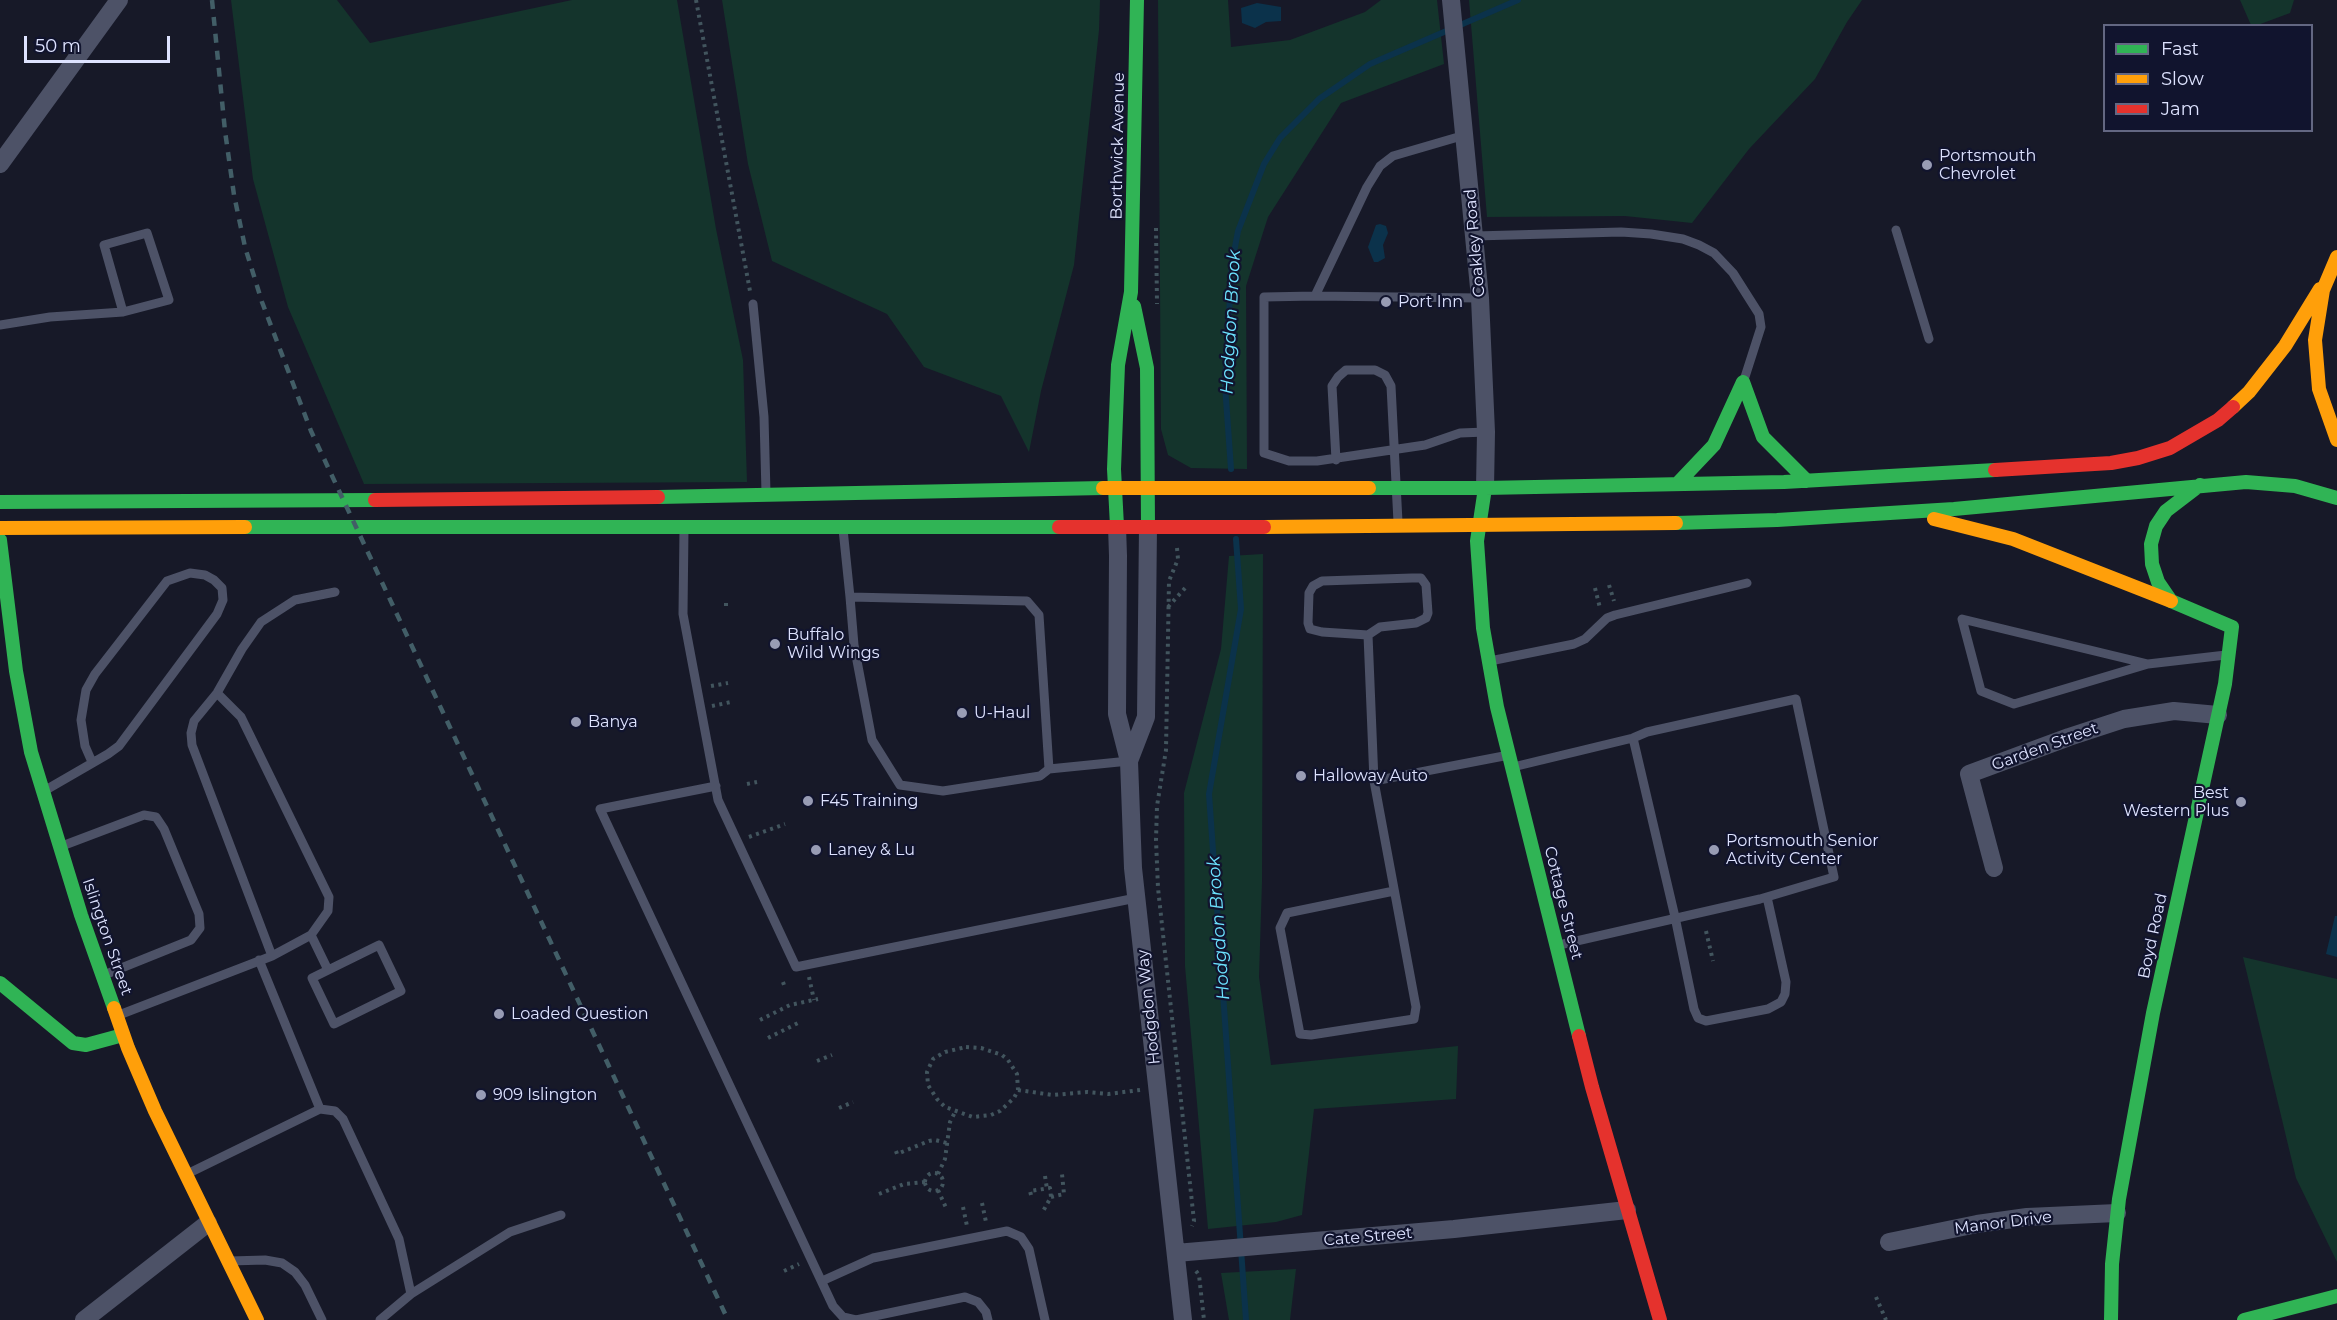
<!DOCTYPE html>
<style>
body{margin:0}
#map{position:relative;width:2337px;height:1320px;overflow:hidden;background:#171928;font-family:Montserrat,sans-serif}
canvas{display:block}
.legend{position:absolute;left:2103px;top:24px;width:210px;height:108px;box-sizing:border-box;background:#11142e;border:2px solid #636782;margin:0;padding:8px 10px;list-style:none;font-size:18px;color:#dee3ff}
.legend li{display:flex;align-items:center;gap:12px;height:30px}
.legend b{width:30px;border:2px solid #636782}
.scale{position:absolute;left:24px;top:36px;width:146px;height:27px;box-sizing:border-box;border:3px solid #dee3ff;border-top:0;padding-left:8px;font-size:18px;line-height:21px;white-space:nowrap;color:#dee3ff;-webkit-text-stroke:4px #11142e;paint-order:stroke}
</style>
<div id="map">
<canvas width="2337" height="1320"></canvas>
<ul class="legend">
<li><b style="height:8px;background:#30b455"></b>Fast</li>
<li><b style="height:8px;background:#ff9f0a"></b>Slow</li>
<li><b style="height:8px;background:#e5322d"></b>Jam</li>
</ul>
<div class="scale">50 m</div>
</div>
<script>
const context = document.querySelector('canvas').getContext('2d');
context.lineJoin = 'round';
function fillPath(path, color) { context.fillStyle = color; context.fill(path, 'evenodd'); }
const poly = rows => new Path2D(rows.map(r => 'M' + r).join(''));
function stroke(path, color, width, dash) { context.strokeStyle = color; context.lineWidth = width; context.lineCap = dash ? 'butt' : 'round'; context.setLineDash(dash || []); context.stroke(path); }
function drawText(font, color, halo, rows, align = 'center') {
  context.font = font + ' Montserrat,sans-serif'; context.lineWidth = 4.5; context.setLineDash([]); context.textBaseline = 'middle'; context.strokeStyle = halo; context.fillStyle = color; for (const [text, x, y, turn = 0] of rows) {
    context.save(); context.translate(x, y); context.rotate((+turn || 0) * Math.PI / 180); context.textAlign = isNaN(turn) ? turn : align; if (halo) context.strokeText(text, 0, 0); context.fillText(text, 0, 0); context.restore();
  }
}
fillPath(poly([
 [231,0,337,0,370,43,572,0,677,0,716,229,743,360,747,482,364,484,288,307,253,179],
 [722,0,1100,0,1099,30,1074,265,1041,391,1029,452,1001,396,924,367,887,314,772,261,748,164],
 [1158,0,1228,0,1231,47,1290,40,1365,12,1381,0,1437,0,1444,64,1341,103,1268,217,1246,286,1247,469,1191,468,1168,455,1161,429],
 [1469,0,1862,0,1847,22,1815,79,1749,149,1692,223,1625,216,1487,217],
 [2240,0,2294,0,2290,13,2255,26,2251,25],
 [1263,554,1262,882,1259,977,1271,1065,1458,1046,1456,1099,1314,1109,1302,1215,1276,1222,1208,1229,1185,966,1184,793,1221,649,1229,556],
 [2243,957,2337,979,2337,1262,2296,1178],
 [1296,1269,1290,1320,1229,1320,1221,1273]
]), '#14342c');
fillPath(poly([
 [1257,3,1281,7,1281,21,1266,22,1255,28,1242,23,1241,8],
 [1380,224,1386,226,1388,233,1383,245,1385,258,1378,262,1374,262,1368,247,1376,225],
 [2335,916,2337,916,2337,957,2326,954]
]), '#0b324b');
stroke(poly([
 [1231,469,1225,385,1232,263,1238,231,1264,164,1280,138,1319,99,1370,64,1518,0],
 [1236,539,1241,609,1209,794,1246,1320]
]), '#0b324b', 6);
stroke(poly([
 [696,0,750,291],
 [1156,228,1157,304],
 [1177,548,1178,559,1169,581,1166,750,1157,806,1156,840,1158,888,1194,1221,1192,1226],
 [1609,585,1614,601],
 [1595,588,1600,608],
 [726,603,726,606],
 [1168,607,1186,587],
 [711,686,728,683],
 [712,706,731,702],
 [747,784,757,782],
 [749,837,785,824],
 [1706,931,1713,961],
 [809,977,814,1000],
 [783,982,784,985],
 [760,1020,790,1005,818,999],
 [768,1038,798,1023],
 [966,1047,981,1048,1002,1055,1008,1060,1017,1074,1018,1090,1014,1098,1000,1111,991,1115,973,1117,945,1107,937,1099,928,1085,927,1072,933,1059,945,1052,966,1047],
 [817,1061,832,1055],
 [1018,1090,1053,1095,1087,1092,1108,1094,1140,1090],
 [839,1108,853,1102],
 [896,1151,897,1154,929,1141,935,1140,947,1143],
 '925 1182a9 9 0 1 1 18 0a9 9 0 1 1-18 0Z',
 [938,1174,945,1159,950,1122,955,1112],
 [1045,1176,1047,1189],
 [938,1190,947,1210],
 [879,1194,904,1184,925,1182],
 [1031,1195,1030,1191,1050,1188,1051,1197,1042,1213],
 [1051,1197,1064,1194,1062,1174],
 [982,1203,986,1222],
 [963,1207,967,1226],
 [784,1271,799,1264],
 [1196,1271,1199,1275,1204,1320],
 [1876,1297,1886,1320]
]), '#42555e', 4, [3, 4.5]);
stroke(poly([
 [1465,135,1393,156,1380,166,1367,187,1315,296,1480,298],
 [1896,230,1929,339],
 [1475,236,1621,232,1651,234,1683,239,1699,245,1714,253,1733,273,1759,314,1761,327,1744,380],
 [1315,296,1264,297,1264,453,1289,461,1317,461,1425,445,1460,433,1486,432],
 [753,304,764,417,766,493],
 [0,325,50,317,123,312,169,300,147,233,104,245,123,312],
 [1336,460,1332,386,1338,377,1346,370,1375,370,1385,375,1391,386,1398,522],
 [684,529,683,614,718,800,796,967,1136,898],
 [843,529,850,597,854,645,872,740,900,785,943,791,1040,776,1049,769,1039,615,1027,601,850,597],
 [1412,578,1421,578,1426,585,1428,613,1426,618,1416,623,1380,627,1368,635,1322,632,1310,629,1308,623,1309,593,1313,586,1322,581,1412,578],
 [1368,635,1374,781,1416,1007,1414,1019,1311,1035,1300,1034,1280,928,1287,913,1394,891],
 [1490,661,1574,644,1585,639,1607,618,1615,615,1747,583],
 [2148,664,1962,619,1981,691,2014,704,2148,664,2226,655],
 [217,693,241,717,329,897,328,911,311,935,272,956],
 [1633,738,1675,917,1694,1009,1698,1018,1706,1021,1768,1009,1781,1002,1785,994,1786,982,1767,897],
 [1513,767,1633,738,1647,732,1796,699,1834,877,1760,899,1559,945],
 [1049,769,1129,761],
 [1374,781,1509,755],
 [716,786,600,809,833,1306,843,1317,856,1320,965,1297,978,1302,986,1312,988,1320],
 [44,791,108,754,119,746,217,614,223,600,222,588,214,580,205,575,190,573,167,581,95,674,86,690,81,720,85,746,92,762],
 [62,846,144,815,156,817,164,829,199,914,200,928,191,940,104,975],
 [311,935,328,970],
 [379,945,401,991,334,1024,312,978,379,945],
 [259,960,320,1109],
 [119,1015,272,956,192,745,191,733,194,721,217,693,242,649,261,622,295,600,335,592],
 [187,1174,320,1109,335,1111,343,1119,399,1239,411,1294,380,1320],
 [230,1261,265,1260,282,1263,295,1272,305,1285,322,1320],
 [822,1281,873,1258,1007,1231,1021,1237,1029,1249,1045,1320],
 [411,1294,510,1232,561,1215]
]), '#4d5267', 9);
stroke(poly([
 [1451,0,1480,298,1486,432,1485,488],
 [0,164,119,0],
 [1117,526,1118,556,1117,714,1129,761,1133,868,1183,1320],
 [1129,761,1146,717,1148,526],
 [1994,868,1969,774,2069,737,2124,719,2174,711,2218,715],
 [1889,1242,1977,1224,2027,1217,2117,1213],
 [1176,1253,1454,1229,1627,1210],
 [84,1320,208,1223]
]), '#4d5267', 18);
stroke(poly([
 [1134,306,1147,368,1148,526],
 [1743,382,1763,437,1807,481],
 [1677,484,1714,445,1743,382],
 [1369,488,1485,488,1784,482,1995,470],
 [1485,488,1477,541,1483,628,1497,707,1579,1036],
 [658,497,1103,488],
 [0,502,375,500],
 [1676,523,1777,520,1954,509,2246,482,2295,486,2337,498],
 [1117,526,1114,469,1118,365,1131,292,1137,0],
 [245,527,1059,527],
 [0,540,16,671,31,752,81,915,114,1008],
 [2171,601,2158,582,2152,564,2151,544,2156,526,2166,511,2200,485],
 [0,983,73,1043,86,1045,123,1035],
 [2111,1320,2112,1264,2119,1199,2153,1013,2225,684,2232,627,2171,601],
 [2244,1320,2337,1296]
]), '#30b455', 14);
stroke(poly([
 [2337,257,2323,290,2315,340,2319,389,2337,440],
 [2233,407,2249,392,2285,346,2320,289],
 [1103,488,1369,488],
 [1934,519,2013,539,2171,601],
 [1264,527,1676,523],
 [0,528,245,527],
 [114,1008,128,1048,155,1111,257,1320]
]), '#ff9f0a', 14);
stroke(poly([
 [1995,470,2111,463,2138,458,2170,448,2218,420,2233,407],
 [375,500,658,497],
 [1059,527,1264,527],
 [1579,1036,1592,1087,1660,1320]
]), '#e5322d', 14);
stroke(poly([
 [212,0,225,131,234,195,245,247,262,302,311,431,728,1320]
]), '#425e67', 4.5, [9, 8]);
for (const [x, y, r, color] of [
 [1927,165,6,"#989cb4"],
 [1386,302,6,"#989cb4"],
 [775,644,6,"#989cb4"],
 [962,713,6,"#989cb4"],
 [576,722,6,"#989cb4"],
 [1301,776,6,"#989cb4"],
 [808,801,6,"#989cb4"],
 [2241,802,6,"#989cb4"],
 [816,850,6,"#989cb4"],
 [1714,850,6,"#989cb4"],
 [499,1014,6,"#989cb4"],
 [481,1095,6,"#989cb4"]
]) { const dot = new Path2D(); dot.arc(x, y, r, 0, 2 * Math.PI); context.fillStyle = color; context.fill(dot); stroke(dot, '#11142e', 2); }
drawText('16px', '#dee3ff', '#11142e', [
 ["Borthwick Avenue",1118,146,-89],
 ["Coakley Road",1475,243,-95],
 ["Garden Street",2045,747,-20],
 ["Cottage Street",1563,903,76],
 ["Boyd Road",2153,936,-78],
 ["Islington Street",107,937,71],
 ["Hodgdon Way",1149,1007,-96],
 ["Manor Drive",2003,1223,-7],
 ["Cate Street",1368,1237,-5]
]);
drawText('16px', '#dee3ff', '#11142e', [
 ["Portsmouth",1939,156],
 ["Chevrolet",1939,174],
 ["Port Inn",1398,302],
 ["Buffalo",787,635],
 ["Wild Wings",787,653],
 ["U-Haul",974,713],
 ["Banya",588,722],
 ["Halloway Auto",1313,776],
 ["Best",2229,793,"right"],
 ["Western Plus",2229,811,"right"],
 ["F45 Training",820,801],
 ["Portsmouth Senior",1726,841],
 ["Activity Center",1726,859],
 ["Laney & Lu",828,850],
 ["Loaded Question",511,1014],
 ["909 Islington",493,1095]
], 'left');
drawText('italic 18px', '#6ce3ff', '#11142e', [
 ["Hodgdon Brook",1231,322,-87],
 ["Hodgdon Brook",1219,928,-94]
]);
</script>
